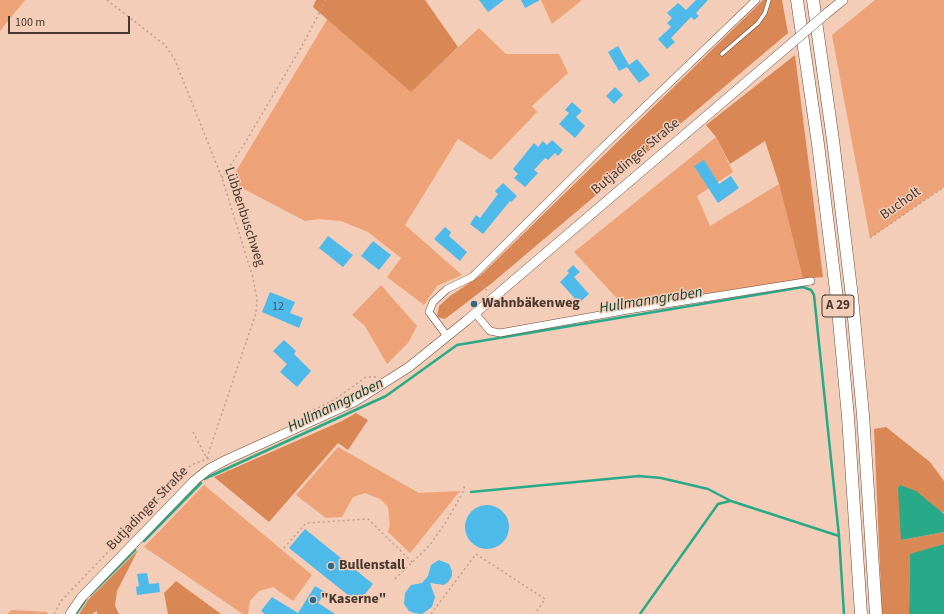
<!DOCTYPE html>
<meta charset="utf-8">
<style>
body{margin:0}
#map{position:relative;width:944px;height:614px;overflow:hidden;background:#f3cdb7;font-family:"Source Sans 3",sans-serif}
canvas{display:block}
.scale{position:absolute;left:8px;top:16px;width:122px;height:18px;box-sizing:border-box;border:2px solid #47382f;border-top:0;padding-left:5px;font-size:12px;line-height:14px;white-space:nowrap;color:#47382f;-webkit-text-stroke:3px #f3cdb7;paint-order:stroke}
</style>
<div id="map">
<canvas width="944" height="614"></canvas>
<div class="scale">100 m</div>
</div>
<script>
const context = document.querySelector('canvas').getContext('2d');
context.lineJoin = 'round';
function fillPath(path, color) { context.fillStyle = color; context.fill(path, 'evenodd'); }
const poly = rows => new Path2D(rows.map(r => 'M' + r).join(''));
function stroke(path, color, width, dash) { context.strokeStyle = color; context.lineWidth = width; context.lineCap = dash ? 'butt' : 'round'; context.setLineDash(dash || []); context.stroke(path); }
function drawText(font, color, halo, rows, align = 'center') {
  context.font = font + ' "Source Sans 3",sans-serif'; context.lineWidth = 3; context.setLineDash([]); context.textBaseline = 'middle'; context.strokeStyle = halo; context.fillStyle = color; for (const [text, x, y, turn = 0] of rows) {
    context.save(); context.translate(x, y); context.rotate((+turn || 0) * Math.PI / 180); context.textAlign = isNaN(turn) ? turn : align; if (halo) context.strokeText(text, 0, 0); context.fillText(text, 0, 0); context.restore();
  }
}
fillPath(poly([
 [0,0,25,0,0,31],
 [541,0,582,0,552,24],
 [875,0,944,0,944,187,870,238,832,35],
 [328,18,411,91,479,28,506,54,559,54,568,73,532,106,537,112,491,160,458,139,405,225,462,275,437,286,424,305,387,277,401,258,368,232,341,221,319,219,305,221,240,187,232,178],
 [716,137,733,172,697,196,710,226,779,184,803,279,624,306,574,252],
 [381,285,417,326,408,343,387,364,365,326,352,315],
 [338,447,419,493,460,491,410,553,388,532,390,525,388,507,380,499,365,493,353,497,342,517,326,518,296,495],
 [204,485,312,575,293,601,273,587,259,591,250,601,248,614,243,614,144,547],
 [12,610,48,612,47,614,7,614]
]), '#eea277');
fillPath(poly([
 [316,0,425,0,458,47,411,92,313,7],
 [763,0,782,0,788,33,492,283,445,319,437,317,439,306,450,296,481,275],
 [795,55,823,277,803,279,779,184,765,141,730,164,716,137,706,125],
 [356,413,368,420,348,450,338,443,269,522,214,477,342,421],
 [886,427,930,462,944,481,944,514,943,512,901,540,944,532,944,544,910,555,909,614,882,614,874,429],
 [138,550,117,591,115,606,119,614,97,614,97,611,92,614,79,614,88,600],
 [176,581,221,614,168,614,164,593]
]), '#da8756');
fillPath(poly([
 [900,485,916,491,944,514,944,532,901,540,898,488],
 [944,544,944,614,909,614,910,554]
]), '#28aa88');
stroke(poly([
 [204,479,386,396,457,345,803,287,811,290,814,295,839,536,844,614],
 [471,492,639,476,661,478,708,489,731,501,839,536],
 [144,541,201,483],
 [90,595,135,550],
 [76,614,86,599],
 [640,614,718,504,730,501]
]), '#28aa88', 2.5);
fillPath(poly([
 [479,0,504,0,488,12],
 [521,0,540,0,525,8],
 [696,0,708,0,696,13,699,16,694,20,691,17,671,38,675,42,667,49,658,39,671,27,667,23,672,18,667,13,678,3,686,10],
 [618,46,629,65,637,59,650,75,639,83,627,67,619,71,608,52],
 [615,87,623,95,614,104,606,96],
 [572,102,582,111,576,117,585,126,575,138,559,124,569,113,565,110],
 [552,140,563,150,558,156,555,153,548,160,545,158,534,170,538,173,525,187,514,178,518,174,513,169,534,143,538,147,543,141,547,145],
 [704,160,719,184,731,176,739,188,718,203,694,166],
 [503,183,517,196,511,202,510,201,483,234,470,224,476,215,480,218,498,194,495,191],
 [445,227,451,232,449,236,467,252,460,261,434,239],
 [328,236,353,255,343,267,319,248],
 [373,241,391,255,379,270,361,256],
 [573,265,580,272,574,277,589,294,579,303,560,282,569,273,567,271],
 [270,292,295,302,290,313,303,318,299,328,262,312],
 [284,340,296,351,294,354,311,371,297,387,280,372,287,364,273,351],
 '465 527a22 22 0 1 1 44 0a22 22 0 1 1-44 0Z',
 [305,529,373,584,358,603,289,548],
 [439,560,449,564,452,571,452,576,448,582,444,585,430,583,435,597,432,607,422,614,414,613,409,611,404,604,405,593,411,585,422,583,428,576,431,565],
 [147,573,149,584,159,583,160,592,137,595,136,587,139,586,137,574],
 [315,586,325,592,318,603,335,614,265,614,261,611,272,597,298,613]
]), '#4dbaea');
const lane = poly([
 [722,54,758,23,765,13,769,0]
]);
const street = poly([
 [475,313,490,331,500,333,628,310,811,281],
 [447,336,429,312,433,302,447,289,472,277,607,143,756,0]
]);
const secondary = poly([
 [827,13,843,0],
 [70,614,81,598,195,480,209,469,226,460,354,402,409,367,466,321,792,43]
]);
const highway = poly([
 [797,0,818,144,837,299,848,417,861,614],
 [813,0,833,140,852,297,863,415,876,614]
]);
stroke(lane, '#6c4c3a', 4.5);
stroke(street, '#6c4c3a', 8);
stroke(secondary, '#6c4c3a', 10);
stroke(highway, '#6c4c3a', 13);
stroke(poly([
 [107,0,165,45,175,60,222,178,253,278,257,299,256,313,206,460],
 [222,178,245,143,303,44,326,0],
 [870,238,944,187],
 [479,281,488,292],
 [309,412,334,400,366,377,377,377],
 [193,432,206,457],
 [284,548,306,523,368,519,412,562],
 [395,579,430,545,446,522,462,494,465,485],
 [54,614,61,601,191,465,212,457],
 [431,614,476,554,545,599,535,614]
]), '#bfa08e', 1.5, [2, 3]);
stroke(lane, '#fff', 3.5);
stroke(street, '#fff', 7);
stroke(secondary, '#fff', 9);
stroke(highway, '#fff', 12);
const secondaryBridge = poly([
 [792,43,827,13]
]);
stroke(secondaryBridge, '#6c4c3a', 10, []);
stroke(secondaryBridge, '#fff', 9);
for (const [x, y, r, color] of [
 [474,304,4,"#2f6882"],
 [331,566,4,"#2f6882"],
 [313,600,4,"#2f6882"]
]) { const dot = new Path2D(); dot.arc(x, y, r, 0, 2 * Math.PI); context.fillStyle = color; context.fill(dot); stroke(dot, '#f3cdb7', 1.5); }
drawText('12px', '#48585e', null, [
 ["12",278,307]
]);
for (const [x, y, w] of [
 [838,306,32]
]) { const box = new Path2D(); box.roundRect(x - w / 2, y - 11, w, 22, 3); context.fillStyle = '#f3cdb7'; context.fill(box); stroke(box, '#47382f', 1); }
drawText('bold 13px', '#47382f', null, [
 ["A 29",838,306]
]);
drawText('14px', '#47382f', '#f3cdb7', [
 ["Butjadinger Straße",636,157,-40],
 ["Bucholt",901,204,-35],
 ["Lübbenbuschweg",244,217,72],
 ["Butjadinger Straße",148,509,-46]
]);
drawText('bold 14px', '#47382f', '#f3cdb7', [
 ["Wahnbäkenweg",482,304],
 ["Bullenstall",339,566],
 ["\"Kaserne\"",321,600]
], 'left');
drawText('italic 15px', '#0b4133', '#f3cdb7', [
 ["Hullmanngraben",651,301,-9],
 ["Hullmanngraben",336,406,-26]
]);
</script>
